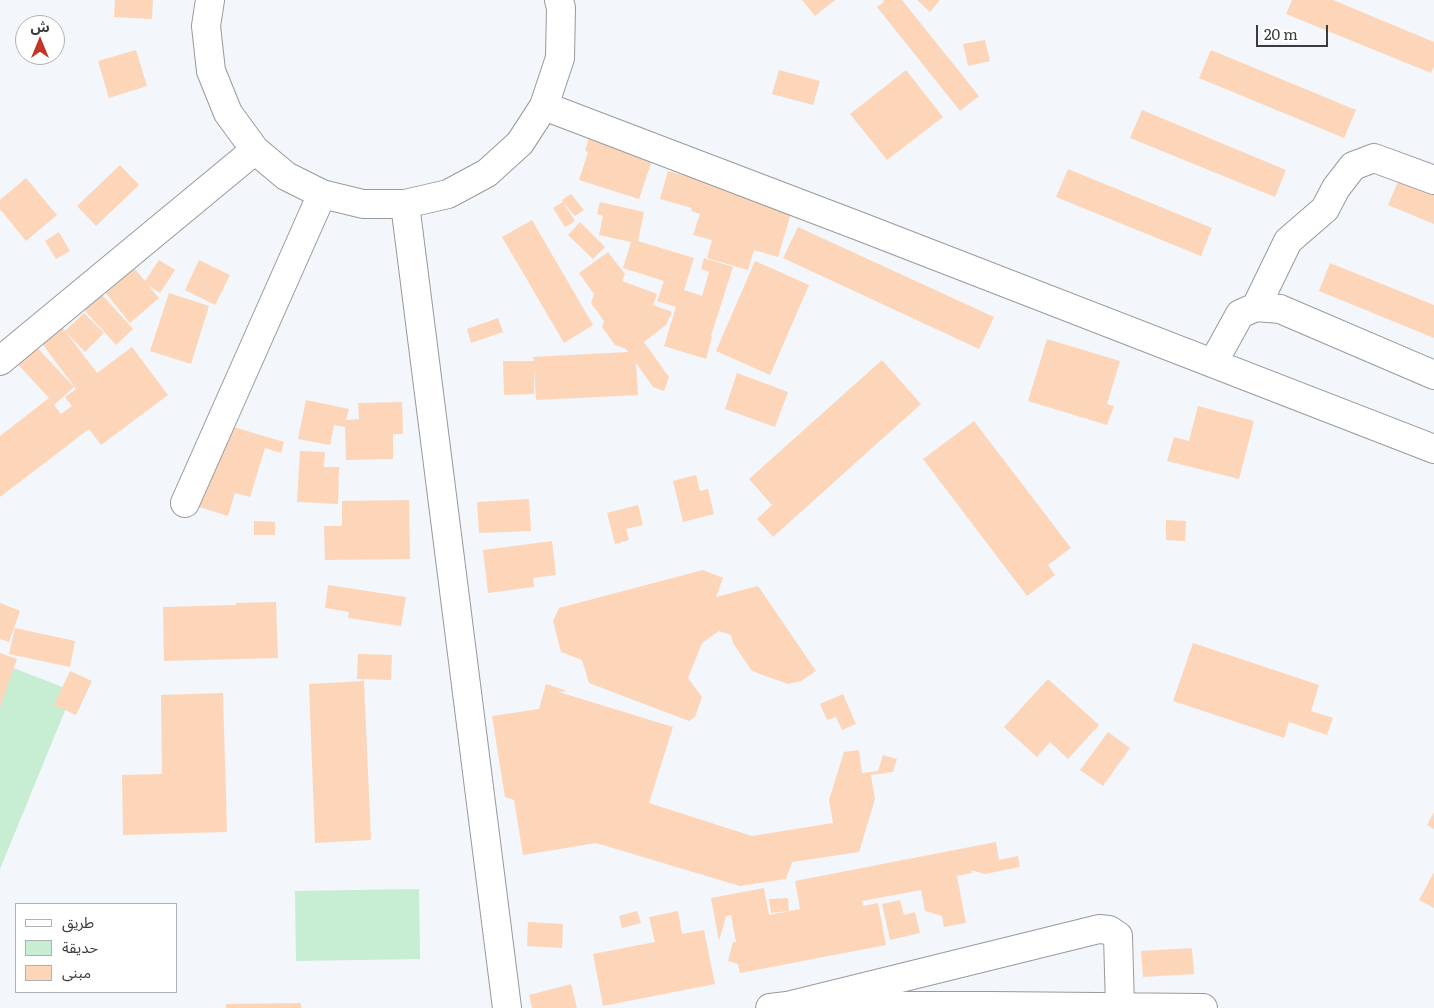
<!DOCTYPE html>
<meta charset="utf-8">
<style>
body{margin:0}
#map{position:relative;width:1434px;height:1008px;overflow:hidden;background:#f3f6fa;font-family:Literata,"Noto Sans Arabic",serif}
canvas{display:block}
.legend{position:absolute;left:15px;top:903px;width:162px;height:90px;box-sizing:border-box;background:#fff;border:1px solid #b0b1b1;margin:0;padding:6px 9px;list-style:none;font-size:15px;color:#3a3b3c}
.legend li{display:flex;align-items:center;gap:10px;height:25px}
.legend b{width:25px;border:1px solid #b0b1b1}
.north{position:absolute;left:15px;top:15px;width:50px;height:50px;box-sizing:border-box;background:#fff;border:1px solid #b0b1b1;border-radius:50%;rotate:0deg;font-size:14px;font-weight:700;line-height:20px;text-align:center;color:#3a3b3c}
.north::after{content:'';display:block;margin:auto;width:18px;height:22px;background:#c13426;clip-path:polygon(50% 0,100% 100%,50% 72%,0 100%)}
.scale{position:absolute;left:1256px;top:25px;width:72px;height:22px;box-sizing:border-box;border:2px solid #3a3b3c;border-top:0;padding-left:6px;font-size:15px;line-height:18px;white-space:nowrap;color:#3a3b3c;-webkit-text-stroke:4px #fff;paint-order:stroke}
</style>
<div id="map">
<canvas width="1434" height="1008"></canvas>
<ul class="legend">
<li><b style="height:6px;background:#fff"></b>طريق</li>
<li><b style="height:14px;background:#c7edd3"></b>حديقة</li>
<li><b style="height:14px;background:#fdd6b9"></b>مبنى</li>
</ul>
<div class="north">ش</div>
<div class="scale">20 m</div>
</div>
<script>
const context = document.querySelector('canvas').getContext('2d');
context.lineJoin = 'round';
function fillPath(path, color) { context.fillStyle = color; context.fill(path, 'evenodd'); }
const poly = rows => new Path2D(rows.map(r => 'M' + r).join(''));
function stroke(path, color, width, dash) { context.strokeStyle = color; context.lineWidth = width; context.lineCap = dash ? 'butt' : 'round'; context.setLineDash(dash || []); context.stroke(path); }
fillPath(poly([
 [0,663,73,691,0,869],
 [419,889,420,959,296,961,295,891]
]), '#c7edd3');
fillPath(poly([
 [115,0,153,0,152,19,114,17],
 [802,0,835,0,815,16],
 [883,0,902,0,979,96,960,111,877,7,884,2],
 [917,0,940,0,930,12],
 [1292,0,1333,0,1434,42,1434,66,1431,73,1286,14],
 [985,40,990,61,968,66,963,44],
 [136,50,147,86,109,98,98,61],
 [1211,50,1356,110,1344,138,1199,78],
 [779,70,820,81,813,105,772,94],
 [906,70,943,117,887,160,850,114],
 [1142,110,1286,170,1275,197,1130,138],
 [590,134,654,154,639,199,579,180,588,152,585,151],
 [120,165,139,185,96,226,77,206],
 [1068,169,1212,228,1201,256,1056,197],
 [668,171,700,180,702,176,794,203,778,257,754,250,748,270,707,258,712,240,693,235,700,214,691,211,692,208,660,199],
 [1400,177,1434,191,1434,224,1388,205],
 [26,178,57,215,26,241,0,209,0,200],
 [571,194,584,210,575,216,563,202,575,221,565,227,553,208,563,202,562,200],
 [600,202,644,212,638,241,694,258,684,290,702,296,709,272,701,269,704,258,733,267,711,336,712,337,706,359,664,346,676,307,657,301,664,281,623,268,631,242,599,235,603,216,597,214],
 [532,220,593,325,564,343,502,237],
 [580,222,605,247,593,259,568,235],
 [798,227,994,317,979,349,783,258],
 [59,232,70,251,56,259,45,241],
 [608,252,625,274,622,281,657,294,653,305,672,312,666,325,644,342,669,377,664,391,653,387,636,363,638,395,536,400,534,368,534,394,504,395,503,361,534,361,533,357,628,352,626,349,615,345,602,327,604,321,591,303,594,294,579,273],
 [159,260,175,270,160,293,148,285,159,298,130,323,100,286,129,262,145,281],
 [199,260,230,275,215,305,185,290],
 [755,261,809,285,770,375,716,351],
 [1330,263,1434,305,1434,338,1319,291],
 [97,289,133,329,116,345,79,304],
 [169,293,209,306,191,364,150,351],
 [84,313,104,333,85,352,65,331],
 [498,318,503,332,471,343,467,329],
 [62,327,97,373,132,347,168,395,101,445,89,429,0,497,0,436,49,398,11,357,30,340,74,387,54,405,61,414,72,406,65,397,76,389,41,342],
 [1047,339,1120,361,1107,404,1114,406,1107,425,1028,401],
 [882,360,921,404,773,537,757,519,772,505,749,479],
 [737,373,788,392,775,427,725,409],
 [306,400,349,409,346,420,359,419,358,403,402,402,403,434,393,434,393,459,346,460,345,427,334,425,330,445,298,439],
 [1198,406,1254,421,1239,479,1167,461,1174,437,1189,441],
 [974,421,1071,548,1048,565,1055,575,1027,596,923,459],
 [217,422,284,442,281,453,265,448,250,497,235,493,228,516,199,507,209,475],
 [300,451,325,452,324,467,339,467,338,504,297,502],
 [696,475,700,491,708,489,714,514,683,522,673,481],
 [529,499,531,531,479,533,477,502],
 [409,500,410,559,325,560,324,526,342,526,342,501],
 [638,505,643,525,626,529,629,540,615,544,607,513],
 [1166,520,1186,521,1185,541,1166,540],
 [254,521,275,522,275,535,254,535],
 [552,541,556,575,533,578,534,587,488,593,483,550],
 [703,570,723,578,716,597,758,586,816,671,801,681,788,684,752,671,733,643,731,635,719,631,702,643,688,678,702,697,695,717,689,721,589,683,582,660,561,652,553,621,559,608],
 [328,585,406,597,401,626,348,618,349,612,325,608],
 [276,602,278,658,164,661,163,607,236,605,236,603],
 [0,603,20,611,9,642,0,639],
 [15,628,75,641,70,667,9,654],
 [1193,643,1319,685,1311,711,1333,718,1327,735,1289,722,1284,738,1173,701],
 [0,653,17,659,0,707],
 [358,654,392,655,391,680,357,679],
 [70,671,92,681,76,715,54,705],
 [1048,679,1099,725,1068,759,1050,742,1037,757,1004,727],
 [364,681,371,840,315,843,309,684],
 [546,684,567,691,559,692,673,727,649,803,752,836,833,823,829,800,844,752,859,750,862,773,878,771,883,755,897,759,893,772,871,775,875,799,859,852,792,862,786,879,740,886,596,843,523,855,514,800,505,797,492,716,539,709],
 [223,693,227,832,123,835,122,775,162,774,161,695],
 [843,694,856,724,842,730,836,717,827,720,820,704],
 [1108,732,1130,748,1103,786,1080,770],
 [1434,812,1434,829,1427,825],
 [996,842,999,860,1018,856,1020,867,985,874,971,870,972,873,957,876,966,923,944,927,942,916,925,911,921,890,862,901,863,906,878,903,886,945,740,973,738,964,728,961,733,942,736,942,731,915,726,916,719,941,711,898,764,888,769,915,800,909,795,881],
 [1434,872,1434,908,1419,900],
 [788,898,789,911,771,913,769,899],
 [900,900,904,915,915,912,920,933,890,940,882,904],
 [637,911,641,923,622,928,619,916],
 [678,911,682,934,704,930,715,984,603,1006,593,954,655,942,649,917],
 [528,922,563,924,562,948,527,946],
 [1192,948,1194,974,1143,977,1141,951],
 [571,984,577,1008,532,1008,529,995],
 [301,1003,301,1008,226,1008,226,1004]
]), '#fdd6b9');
const minor = poly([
 [544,106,864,228,1434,449],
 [1256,307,1288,241,1325,209,1336,188,1353,166,1374,158,1434,180],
 [1213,363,1240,314,1256,307,1280,309,1434,375],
 [185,503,322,194],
 [827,1006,990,1006,1203,1008],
 [770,1008,787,1006,1099,929,1109,930,1118,936,1120,1007]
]);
const primary = poly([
 [210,0,206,26,211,71,228,113,255,150,286,176,322,194,363,204,405,204,448,194,487,173,520,143,544,106,560,58,561,8,559,0],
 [405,204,507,1008],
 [0,361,255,150]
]);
stroke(minor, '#979a9d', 30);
stroke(primary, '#979a9d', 30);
stroke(minor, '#fff', 28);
stroke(primary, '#fff', 28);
</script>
